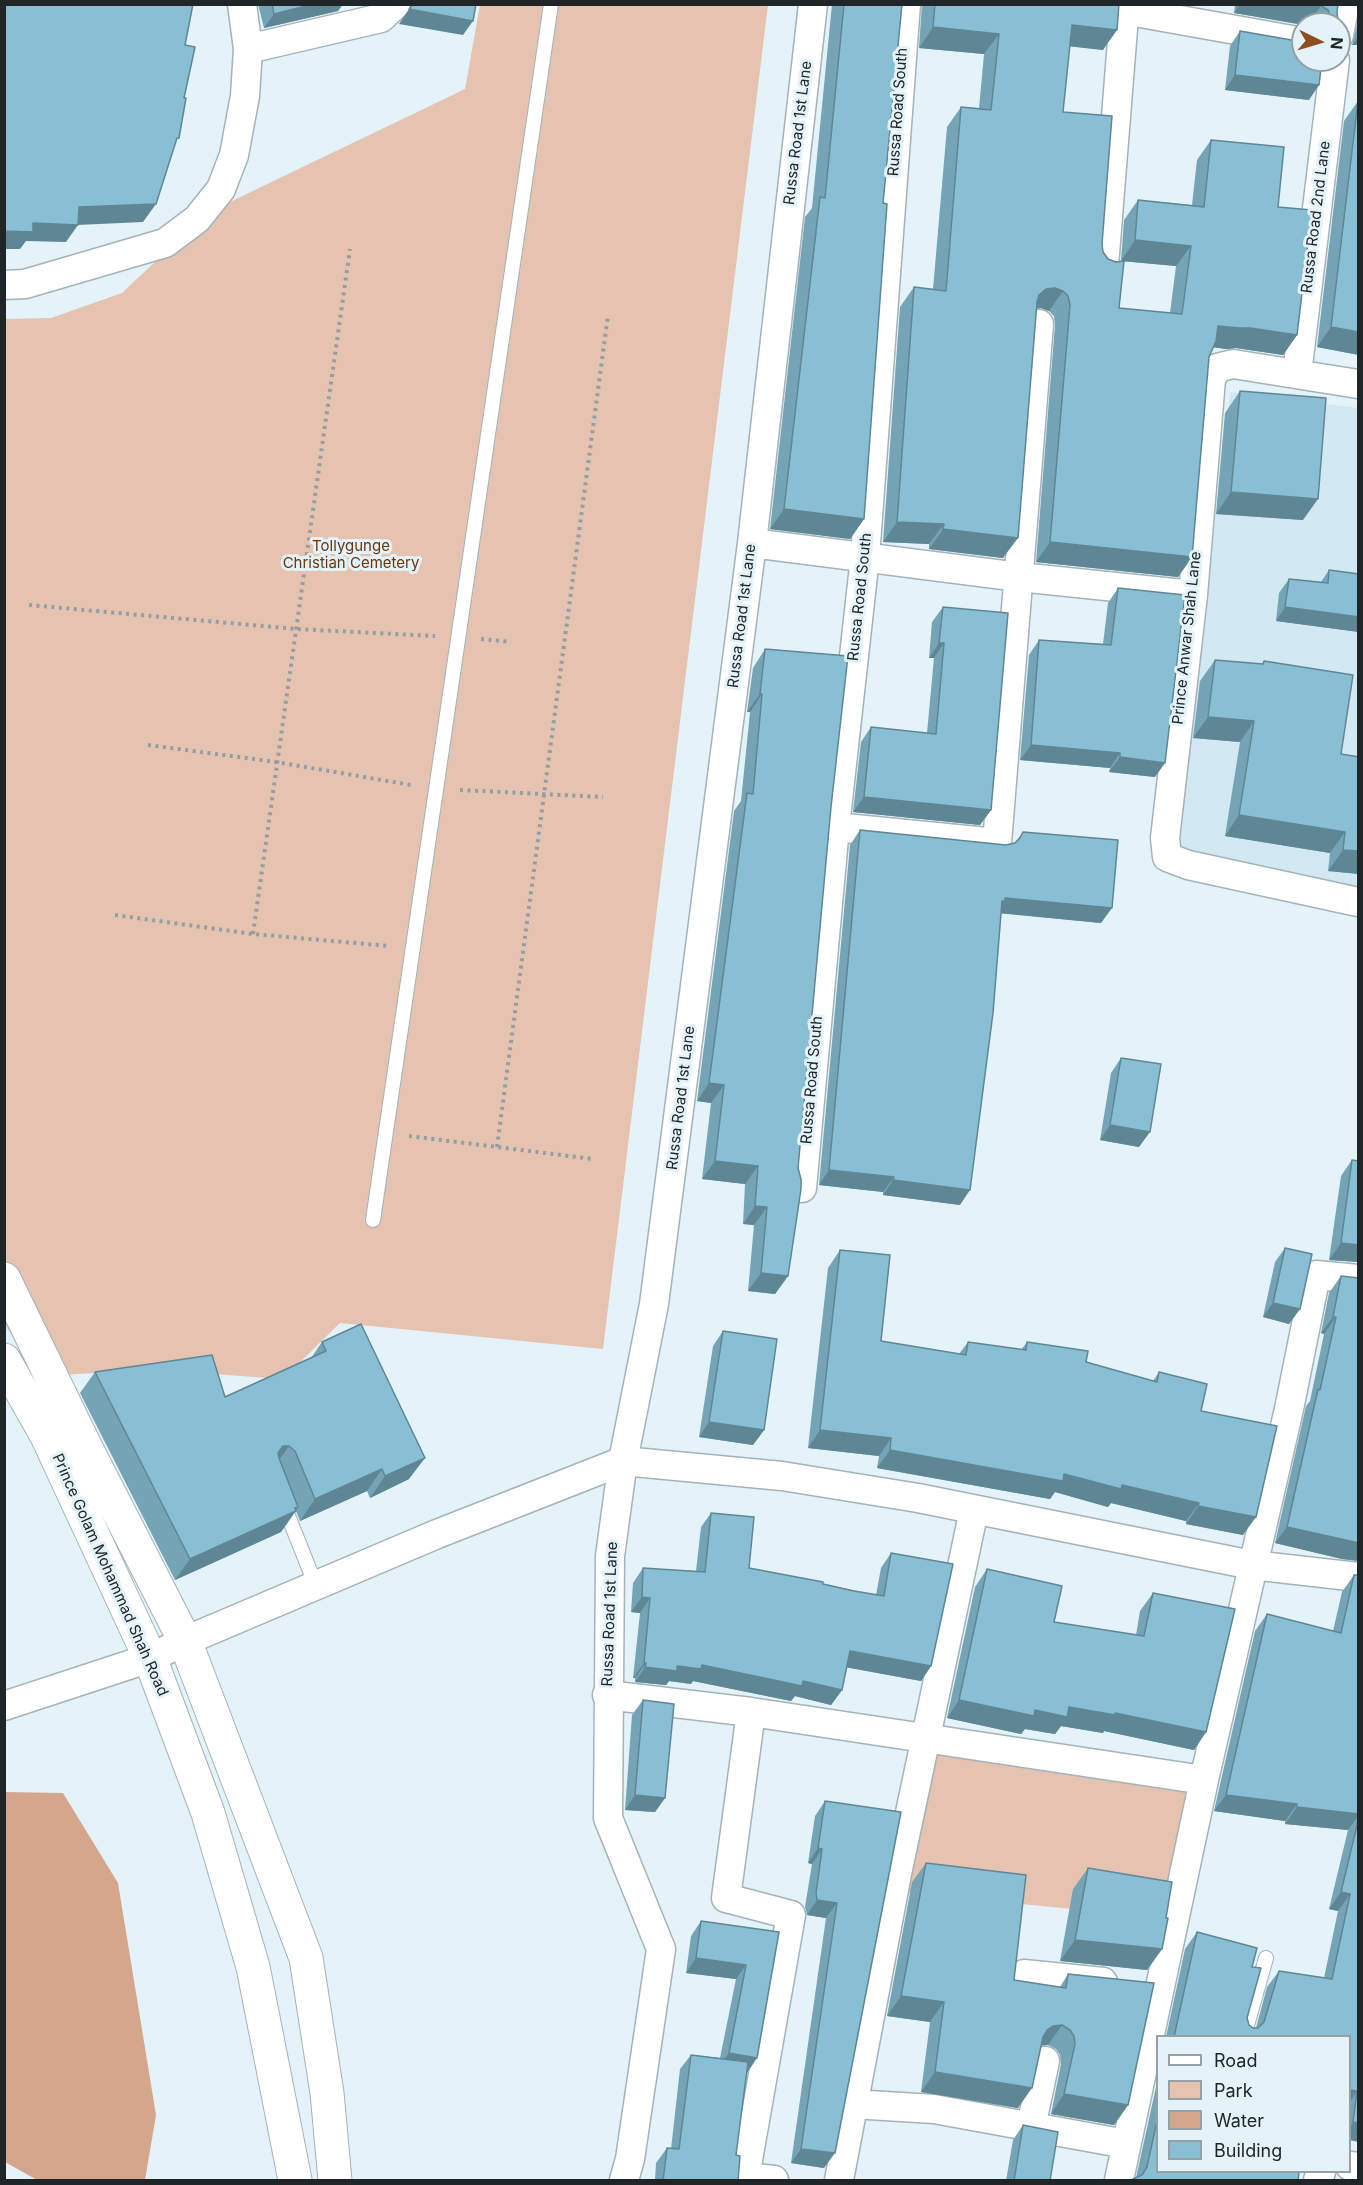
<!DOCTYPE html>
<style>
body{margin:0}
#map{position:relative;width:1363px;height:2185px;overflow:hidden;background:#e4f3f9;font-family:Inter,sans-serif}
canvas{display:block}
.frame{position:absolute;inset:0;border:6px solid #202628;pointer-events:none}
.legend{position:absolute;left:1156px;top:2035px;width:195px;height:138px;box-sizing:border-box;background:#e4f3f9;border:2px solid #96a1a5;margin:0;padding:8px 10px;list-style:none;font-size:18px;color:#202628}
.legend li{display:flex;align-items:center;gap:12px;height:30px}
.legend b{width:30px;border:2px solid #96a1a5}
.north{position:absolute;left:1291px;top:12px;width:60px;height:60px;box-sizing:border-box;background:#e4f3f9;border:2px solid #96a1a5;border-radius:50%;rotate:95deg;font-size:16px;font-weight:700;line-height:24px;text-align:center;color:#202628}
.north::after{content:'';display:block;margin:auto;width:21px;height:27px;background:#904c1e;clip-path:polygon(50% 0,100% 100%,50% 72%,0 100%)}
</style>
<div id="map">
<canvas width="1363" height="2185"></canvas>
<div class="frame"></div>
<ul class="legend">
<li><b style="height:8px;background:#fff"></b>Road</li>
<li><b style="height:16px;background:#e5c3b0"></b>Park</li>
<li><b style="height:16px;background:#d4a78d"></b>Water</li>
<li><b style="height:16px;background:#88bfd4"></b>Building</li>
</ul>
<div class="north">N</div>
</div>
<script>
const context = document.querySelector('canvas').getContext('2d');
context.lineJoin = 'round';
function fillPath(path, color) { context.fillStyle = color; context.fill(path, 'evenodd'); }
const poly = rows => new Path2D(rows.map(r => 'M' + r).join(''));
function stroke(path, color, width, dash) { context.strokeStyle = color; context.lineWidth = width; context.lineCap = dash ? 'butt' : 'round'; context.setLineDash(dash || []); context.stroke(path); }
function drawText(font, color, halo, rows, align = 'center') {
  context.font = font + ' Inter,sans-serif'; context.lineWidth = 6; context.setLineDash([]); context.textBaseline = 'middle'; context.strokeStyle = halo; context.fillStyle = color; for (const [text, x, y, turn = 0] of rows) {
    context.save(); context.translate(x, y); context.rotate((+turn || 0) * Math.PI / 180); context.textAlign = isNaN(turn) ? turn : align; if (halo) context.strokeText(text, 0, 0); context.fillText(text, 0, 0); context.restore();
  }
}
fillPath(poly([
 [1230,392,1358,408,1358,892,1177,847]
]), '#d2e9f3');
fillPath(poly([
 [480,5,768,5,603,1349,340,1323,283,1379,157,1370,38,1376,5,1325,4,319,51,318,122,293,207,213,465,89],
 [932,1747,1195,1787,1162,1918,902,1892]
]), '#e5c3b0');
fillPath(poly([
 [5,1792,63,1793,118,1883,156,2115,145,2180,37,2180,5,2162]
]), '#d4a78d');
const lane = poly([
 [373,1220,551,4],
 [283,1503,316,1586],
 [1244,2036,1266,1958]
]);
const street = poly([
 [1124,10,1303,42],
 [1339,35,1345,4],
 [248,49,381,18,396,4],
 [1104,266,1125,4],
 [4,285,25,284,165,243,197,219,221,189,234,155,245,96,248,49,242,4],
 [1297,374,1335,60],
 [1358,384,1233,364,1217,368,1211,379,1193,595,1165,838,1167,857,1188,865,1358,902],
 [752,543,1019,577,1193,595],
 [835,827,997,843,1039,324],
 [802,1188,835,827,865,557,906,4],
 [607,1695,751,1712,1204,1780],
 [4,1706,150,1658,185,1641,437,1534,623,1461,782,1476,918,1498,1252,1565,1358,1577],
 [751,1712,726,1898,791,1915,745,2177,774,2180],
 [1024,1974,1103,1982],
 [852,2104,934,2109,1126,2144],
 [1031,2127,1045,2061],
 [1350,2166,1358,2167],
 [624,2180,630,2159,661,1949,608,1818,610,1556,623,1461,654,1304,752,543,813,4],
 [839,2180,897,1874,974,1510],
 [1119,2180,1204,1780,1289,1409,1316,1275,1358,1279],
 [1318,2180,1321,2172]
]);
const secondary = poly([
 [4,1279,85,1446,185,1641,306,1958,327,2093,335,2180],
 [4,1360,46,1434,150,1658,208,1813,253,1967,295,2180]
]);
stroke(lane, '#a4b3b8', 16);
stroke(street, '#a4b3b8', 31);
stroke(secondary, '#a4b3b8', 35);
stroke(poly([
 [29,605,296,629,435,636],
 [481,639,511,642],
 [148,745,276,762,411,785],
 [460,790,603,797],
 [115,915,253,934,389,946],
 [253,934,350,249],
 [409,1136,593,1159],
 [497,1147,608,315]
]), '#939ea2', 4, [3, 4.5]);
stroke(lane, '#fff', 14);
stroke(street, '#fff', 28);
stroke(secondary, '#fff', 33);
fillPath(poly([
 [258,4,343,4,338,11,264,28],
 [832,4,902,4,883,203,864,519,850,539,770,529,805,217,812,208],
 [922,4,1119,4,1103,50,1070,46,1063,112,1119,308,1170,313,1176,266,1121,261,1124,220,1138,200,1192,205,1197,160,1211,140,1278,207,1297,335,1283,355,1236,348,1226,349,1213,347,1209,357,1192,557,1178,577,1036,562,1055,325,1054,316,1049,311,1041,308,1036,309,1003,558,929,549,929,544,883,542,900,307,914,287,933,289,947,127,961,107,979,108,984,54,919,48],
 [1235,4,1338,4,1337,12,1338,21,1337,24,1303,24,1234,13],
 [1359,18,1359,45,1352,45],
 [1240,31,1309,100,1225,90,1230,46],
 [1358,101,1359,355,1317,347,1344,121],
 [1240,391,1303,520,1216,514,1225,413],
 [1329,570,1359,574,1359,632,1276,621,1279,593,1289,579,1321,582],
 [1118,588,1155,777,1109,772,1110,768,1020,760,1029,655,1039,640,1103,644,1108,603],
 [943,607,991,810,980,825,853,812,861,742,871,727,927,733,934,658,929,658,932,622],
 [765,649,831,807,788,1276,775,1294,748,1291,754,1225,743,1224,745,1184,702,1179,711,1103,697,1101,734,811,741,801,750,712,747,712,753,668],
 [1215,660,1262,664,1264,661,1341,754,1359,757,1359,874,1328,871,1330,853,1225,836,1240,742,1193,738,1200,681],
 [860,830,1006,845,1015,843,1023,832,1101,923,1001,913,960,1205,883,1195,883,1192,819,1185,850,845],
 [1121,1058,1139,1147,1100,1140,1111,1073],
 [1352,1160,1359,1262,1329,1260,1341,1176],
 [1285,1248,1300,1309,1289,1324,1263,1317,1275,1262],
 [840,1250,881,1341,959,1354,968,1342,1021,1350,1027,1342,1086,1362,1153,1381,1159,1372,1201,1411,1243,1535,1186,1524,1186,1521,1111,1503,1108,1507,1055,1492,1050,1499,877,1468,879,1456,808,1448,828,1268],
 [1341,1276,1359,1278,1359,1561,1342,1559,1275,1543,1306,1406,1310,1401,1324,1334,1321,1333,1329,1293],
 [723,1331,764,1430,753,1445,699,1437,713,1346],
 [322,1342,409,1479,370,1498,367,1491,300,1521,296,1511,281,1532,175,1580,80,1393,95,1372,225,1397,311,1358],
 [711,1513,749,1568,823,1584,876,1595,881,1568,891,1553,931,1666,921,1681,846,1667,842,1690,831,1705,795,1696,791,1701,693,1681,691,1684,669,1681,666,1685,635,1682,635,1678,633,1678,640,1613,631,1612,633,1583,643,1568,696,1571,701,1527],
 [987,1569,1054,1622,1136,1635,1140,1611,1153,1593,1206,1732,1194,1750,1104,1731,1103,1733,1061,1726,1055,1734,1025,1729,1021,1734,947,1718,975,1587],
 [1354,1575,1359,1575,1359,2142,1350,2140,1350,2037,1166,2037,1185,1949,1197,1932,1252,1967,1247,2018,1249,2025,1253,2028,1256,2028,1267,1987,1279,1971,1324,1978,1338,1911,1329,1909,1348,1830,1285,1824,1285,1821,1214,1811,1255,1631,1267,1614,1333,1631,1342,1592],
 [643,1700,665,1798,655,1812,625,1810,632,1715],
 [825,1801,901,1812,824,2168,791,2163,826,1918,807,1915,805,1907,812,1864,808,1863,815,1816],
 [926,1863,1014,1980,1060,1987,1068,1974,1128,2105,1114,2125,1051,2114,1061,2064,1060,2055,1056,2049,1048,2045,1041,2045,1018,2108,921,2092,930,2022,887,2016,912,1882],
 [1088,1868,1162,1949,1147,1970,1060,1961,1073,1889],
 [701,1921,779,1932,747,2073,736,2155,738,2181,655,2181,656,2163,667,2148,671,2149,680,2069,691,2055,720,2058,736,1979,686,1973,691,1936],
 [1158,2078,1158,2172,1299,2172,1298,2181,1132,2181,1136,2178],
 [1023,2125,1050,2181,1006,2181,1013,2140]
]), '#75a4b6');
fillPath(poly([
 [314,4,343,4,338,11,264,28,274,14],
 [1240,4,1314,4,1321,6,1308,24,1303,24,1303,25,1234,13],
 [409,9,473,21,463,35,399,24],
 [1333,21,1338,21,1337,24,1331,24],
 [1072,25,1117,30,1103,50,1057,45],
 [933,27,999,34,984,54,919,48],
 [1359,36,1359,45,1352,45],
 [1235,75,1319,85,1309,100,1225,90],
 [156,204,143,222,77,225,78,225,66,242,26,241,20,249,4,249,4,231,33,223,79,207],
 [1135,240,1191,246,1176,266,1121,261],
 [1055,288,1063,291,1049,311,1041,308,1031,309,1039,295,1046,289],
 [1218,326,1250,328,1297,335,1283,355,1236,348,1226,349,1204,346],
 [1331,327,1359,332,1359,355,1317,347],
 [1231,492,1318,499,1303,520,1216,514],
 [784,509,864,519,850,539,770,529],
 [897,522,944,524,929,544,883,542],
 [943,529,1018,538,1003,558,929,549],
 [1050,542,1192,557,1178,577,1036,562],
 [1285,607,1359,617,1359,632,1276,621],
 [939,643,944,643,934,658,929,658],
 [760,694,762,694,750,712,747,712],
 [1208,717,1254,721,1240,742,1193,738],
 [1031,745,1120,753,1110,768,1020,760],
 [1120,757,1165,763,1155,777,1109,772],
 [864,797,991,810,980,825,853,812],
 [1239,815,1345,832,1330,853,1225,836],
 [1343,850,1359,851,1359,874,1328,871],
 [1005,898,1112,908,1101,923,997,913,992,916],
 [709,1083,724,1085,711,1103,697,1101],
 [1110,1125,1150,1132,1139,1147,1100,1140],
 [715,1161,758,1166,745,1184,702,1179],
 [829,1170,894,1177,883,1192,819,1185],
 [893,1180,970,1190,960,1205,883,1195],
 [755,1206,767,1207,754,1225,743,1224],
 [1341,1243,1359,1245,1359,1262,1329,1260],
 [761,1273,788,1276,775,1294,748,1291],
 [1273,1303,1300,1309,1289,1324,1263,1317],
 [1333,1317,1336,1317,1324,1334,1321,1333],
 [709,1422,764,1430,753,1445,699,1437],
 [820,1430,891,1438,879,1456,808,1448],
 [283,1446,289,1446,274,1467,278,1453],
 [890,1450,1064,1474,1122,1485,1199,1503,1186,1521,1111,1503,1108,1507,1055,1492,1050,1499,877,1468],
 [425,1458,409,1479,370,1498,385,1476],
 [382,1469,367,1491,300,1521,315,1499],
 [1198,1506,1256,1517,1243,1535,1186,1524],
 [298,1507,281,1532,175,1580,190,1559],
 [1287,1527,1359,1543,1359,1561,1342,1559,1275,1543],
 [642,1597,650,1598,640,1613,631,1612],
 [850,1651,931,1666,921,1681,839,1666],
 [644,1663,646,1663,635,1678,633,1678],
 [702,1665,803,1681,842,1690,831,1705,795,1696,791,1701,693,1681,691,1684,669,1681,666,1685,635,1682,645,1667],
 [959,1700,1035,1710,1069,1707,1115,1713,1206,1732,1194,1750,1104,1731,1103,1733,1061,1726,1055,1734,1025,1729,1021,1734,947,1718],
 [635,1795,665,1798,655,1812,625,1810],
 [1226,1795,1297,1804,1285,1821,1214,1811],
 [1297,1807,1359,1814,1359,1815,1348,1830,1285,1824],
 [818,1848,822,1849,812,1864,808,1863],
 [1341,1892,1350,1894,1338,1911,1329,1909],
 [817,1900,837,1903,826,1918,807,1915],
 [1075,1940,1162,1949,1147,1970,1060,1961],
 [696,1958,746,1965,736,1979,686,1973],
 [901,1996,944,2002,930,2022,887,2016],
 [1062,2025,1048,2045,1039,2046,1033,2050,1047,2030,1053,2026],
 [729,2053,757,2058,747,2073,718,2067],
 [935,2072,1032,2088,1018,2108,921,2092],
 [1350,2090,1357,2091,1350,2102],
 [1064,2094,1128,2105,1114,2125,1051,2114],
 [1353,2122,1359,2123,1359,2142,1350,2140,1350,2128],
 [801,2149,835,2153,824,2168,791,2163]
]), '#5f8694');
const building = poly([
 [4,4,193,4,185,45,195,47,184,98,186,98,179,138,177,138,156,204,79,207,78,225,33,223,33,232,4,231,4,4],
 [272,4,314,4,274,14,272,4],
 [413,4,476,4,473,21,409,9,413,4],
 [844,4,902,4,883,203,887,204,864,519,784,509,820,197,825,198,844,4],
 [935,4,1119,4,1117,30,1072,25,1063,112,1112,116,1102,244,1103,252,1108,259,1116,262,1124,261,1119,308,1182,314,1191,246,1135,240,1138,200,1204,207,1211,140,1284,147,1278,207,1312,210,1297,335,1250,328,1240,328,1218,326,1216,341,1209,357,1192,557,1050,542,1070,305,1068,296,1063,291,1055,288,1046,289,1039,295,1037,302,1018,538,943,529,944,524,897,522,914,287,946,291,961,107,991,110,999,34,933,27,935,4],
 [1314,4,1338,4,1337,12,1338,21,1333,21,1328,10,1321,6,1314,4],
 [1240,31,1303,42,1303,60,1322,60,1319,85,1235,75,1240,31],
 [1358,101,1359,101,1359,332,1331,327,1358,101],
 [1240,391,1326,398,1318,499,1231,492,1240,391],
 [1329,570,1359,574,1359,617,1285,607,1289,579,1328,583,1329,570],
 [1118,588,1185,595,1165,763,1120,757,1120,753,1031,745,1039,640,1111,645,1118,588],
 [943,607,1008,613,991,810,864,797,871,727,936,734,944,643,939,643,943,607],
 [765,649,848,656,831,807,798,1168,801,1179,801,1189,788,1276,761,1273,767,1207,755,1206,758,1166,715,1161,724,1085,709,1083,747,793,753,794,762,694,760,694,765,649],
 [1215,660,1263,664,1264,661,1353,675,1341,754,1359,757,1359,851,1343,850,1345,832,1239,815,1254,721,1208,717,1215,660],
 [860,830,1006,845,1015,843,1020,838,1023,832,1118,840,1112,908,1005,898,1005,901,1002,901,993,1013,970,1190,893,1180,894,1177,829,1170,860,830],
 [1121,1058,1161,1064,1150,1132,1110,1125,1121,1058],
 [1352,1160,1359,1161,1359,1245,1341,1243,1352,1160],
 [1285,1248,1312,1254,1300,1309,1273,1303,1285,1248],
 [840,1250,890,1255,881,1341,966,1355,968,1342,1026,1350,1027,1342,1088,1351,1086,1362,1157,1382,1159,1372,1207,1384,1201,1411,1277,1426,1256,1517,1198,1506,1199,1503,1122,1485,1121,1489,1064,1474,1063,1481,890,1450,891,1438,820,1430,840,1250],
 [1341,1276,1359,1278,1359,1543,1287,1527,1318,1389,1320,1390,1336,1317,1333,1317,1341,1276],
 [361,1324,425,1458,385,1476,382,1469,315,1499,295,1451,289,1446,283,1446,278,1453,279,1458,298,1507,295,1508,296,1511,190,1559,95,1372,212,1355,225,1397,326,1351,322,1342,361,1324],
 [723,1331,777,1339,764,1430,709,1422,723,1331],
 [711,1513,754,1517,749,1568,823,1582,823,1584,854,1591,884,1596,891,1553,953,1564,931,1666,850,1651,842,1690,803,1681,802,1686,702,1665,701,1669,677,1666,677,1671,645,1667,646,1663,644,1663,650,1598,642,1597,643,1568,705,1572,711,1513],
 [987,1569,1062,1586,1054,1622,1144,1636,1153,1593,1235,1609,1206,1732,1115,1713,1115,1715,1069,1707,1067,1717,1035,1710,1034,1716,959,1700,987,1569],
 [1354,1575,1359,1575,1359,1814,1297,1807,1297,1804,1226,1795,1267,1614,1341,1633,1354,1575],
 [643,1700,674,1704,665,1798,635,1795,643,1700],
 [825,1801,901,1812,835,2153,801,2149,837,1903,817,1900,816,1893,822,1849,818,1848,825,1801],
 [1359,1817,1359,2123,1353,2122,1357,2091,1350,2090,1350,2037,1174,2037,1197,1932,1257,1948,1252,1967,1261,1968,1247,2018,1249,2025,1253,2028,1258,2028,1264,2022,1279,1971,1332,1979,1350,1894,1341,1892,1359,1817],
 [926,1863,1026,1875,1014,1980,1066,1988,1068,1974,1154,1983,1128,2105,1064,2094,1075,2044,1074,2036,1070,2030,1062,2025,1053,2026,1047,2030,1043,2037,1032,2088,935,2072,944,2002,901,1996,926,1863],
 [1088,1868,1172,1882,1166,1918,1168,1918,1162,1949,1075,1940,1088,1868],
 [701,1921,779,1932,757,2058,729,2053,746,1965,696,1958,701,1921],
 [691,2055,748,2062,736,2155,740,2156,738,2181,663,2181,667,2148,679,2149,691,2055],
 [1158,2116,1158,2172,1299,2172,1298,2181,1133,2181,1133,2179,1142,2175,1147,2167,1158,2116],
 [1023,2125,1058,2132,1050,2181,1014,2181,1023,2125]
]);
fillPath(building, '#88bfd4');
stroke(building, '#5f8694', 1.5);
drawText('15px', '#202628', '#e4f3f9', [
 ["Russa Road South",898,112,-86],
 ["Russa Road 1st Lane",798,133,-83],
 ["Russa Road 2nd Lane",1316,217,-83],
 ["Russa Road South",860,597,-84],
 ["Russa Road 1st Lane",742,616,-83],
 ["Prince Anwar Shah Lane",1187,638,-84],
 ["Russa Road South",812,1080,-85],
 ["Russa Road 1st Lane",681,1098,-83],
 ["Prince Golam Mohammad Shah Road",110,1575,66],
 ["Russa Road 1st Lane",610,1614,-88]
]);
drawText('15px', '#6d350c', '#e4f3f9', [
 ["Tollygunge",351,546],
 ["Christian Cemetery",351,563]
]);
</script>
